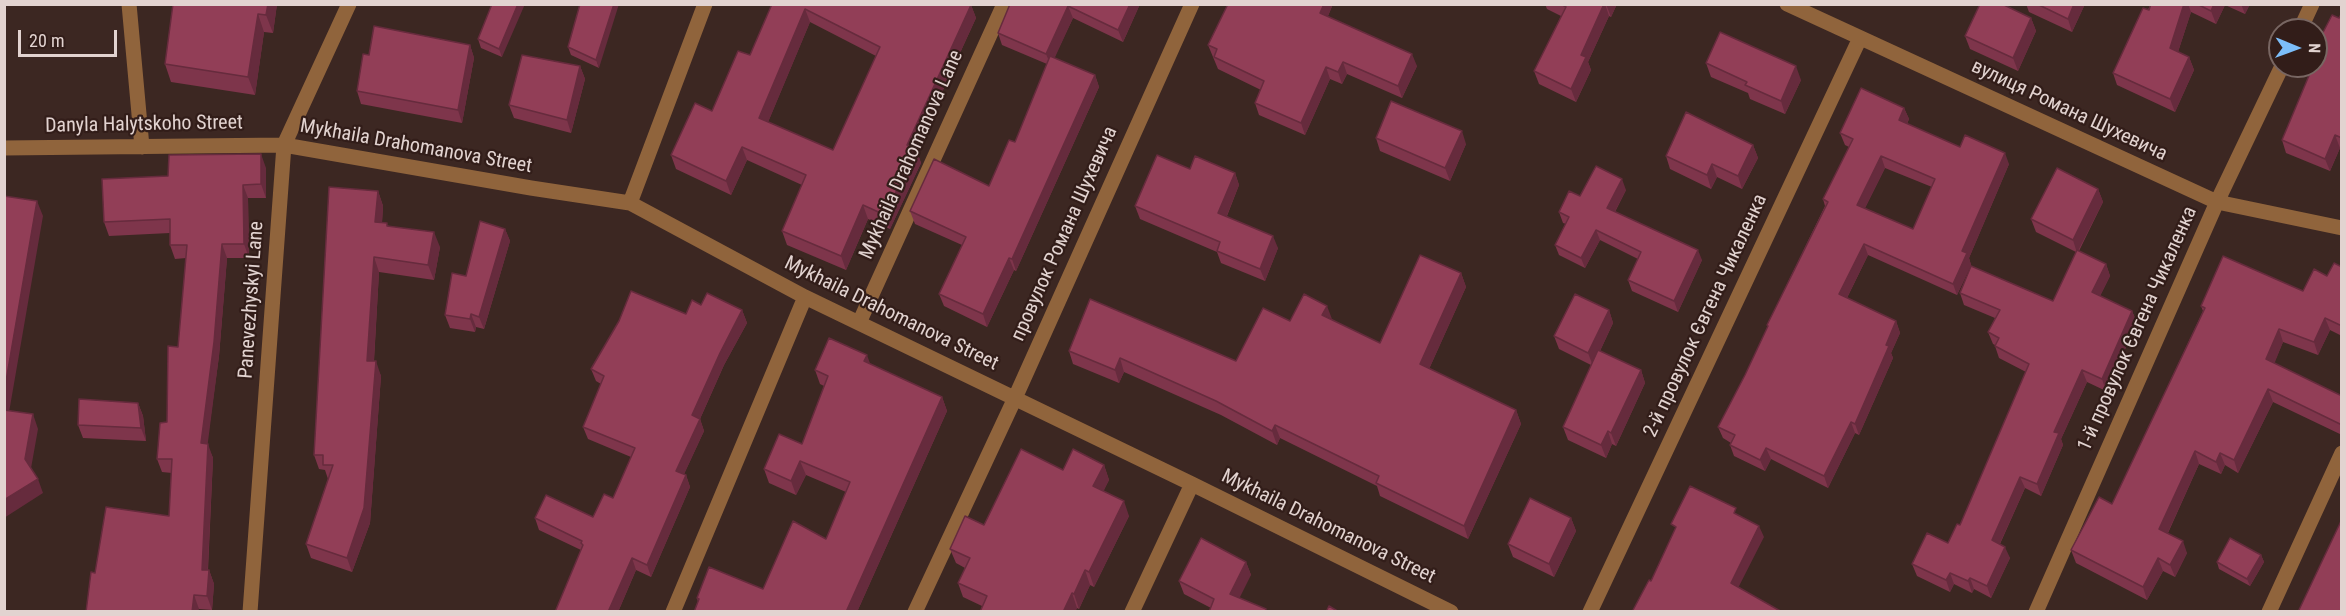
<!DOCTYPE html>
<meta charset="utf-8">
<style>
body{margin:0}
#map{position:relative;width:2346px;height:616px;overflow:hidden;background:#3c2722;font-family:"Roboto Condensed",sans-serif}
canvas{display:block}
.frame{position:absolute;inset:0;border:6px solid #e2d3d0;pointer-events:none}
.north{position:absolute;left:2268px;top:18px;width:60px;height:60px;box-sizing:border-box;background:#321d19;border:2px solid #786662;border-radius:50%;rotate:91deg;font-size:16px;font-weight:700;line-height:24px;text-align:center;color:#e2d3d0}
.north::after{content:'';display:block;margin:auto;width:21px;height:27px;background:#7cbef9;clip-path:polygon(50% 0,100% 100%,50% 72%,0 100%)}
.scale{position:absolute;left:18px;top:30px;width:99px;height:27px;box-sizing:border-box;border:3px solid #e2d3d0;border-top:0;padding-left:8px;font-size:18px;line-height:21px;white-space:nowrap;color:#e2d3d0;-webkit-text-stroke:4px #321d19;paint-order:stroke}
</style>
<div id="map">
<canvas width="2346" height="616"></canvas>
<div class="frame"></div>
<div class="north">N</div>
<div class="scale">20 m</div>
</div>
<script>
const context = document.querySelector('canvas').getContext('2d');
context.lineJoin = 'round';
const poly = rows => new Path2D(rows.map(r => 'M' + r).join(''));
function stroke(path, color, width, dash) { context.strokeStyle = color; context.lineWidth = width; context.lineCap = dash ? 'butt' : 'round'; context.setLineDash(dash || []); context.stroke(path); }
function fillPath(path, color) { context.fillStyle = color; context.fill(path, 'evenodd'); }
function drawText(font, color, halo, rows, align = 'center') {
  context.font = font + ' "Roboto Condensed",sans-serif'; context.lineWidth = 4.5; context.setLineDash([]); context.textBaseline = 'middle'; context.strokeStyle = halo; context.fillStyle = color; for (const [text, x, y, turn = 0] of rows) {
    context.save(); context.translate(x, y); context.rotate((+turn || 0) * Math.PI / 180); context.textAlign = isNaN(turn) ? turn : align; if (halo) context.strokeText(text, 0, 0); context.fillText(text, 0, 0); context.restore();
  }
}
stroke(poly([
 [129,4,142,147],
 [1787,4,2217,202,2342,228],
 [2300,30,2312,4],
 [4,148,284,145,531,188,630,203,805,297,1192,484,1451,612],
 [630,203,705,4],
 [859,323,1004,4],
 [250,612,284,145,349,4],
 [673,612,805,297],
 [915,612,1015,398,1192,4],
 [1132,612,1192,484],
 [1590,612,1860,38],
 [2036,612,2217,202,2282,66],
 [2269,612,2342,453]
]), '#90643c', 15);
fillPath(poly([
 [173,4,277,4,273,33,264,32,255,95,171,82,165,64],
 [492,4,502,57,481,48,478,39],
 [580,4,599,68,571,55,568,47],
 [772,4,971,5,976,18,916,149,921,163,890,229,868,219,846,270,787,245,782,231,802,185,747,160,731,195,676,169,671,155,712,111,750,55],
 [810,22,876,56,833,150,768,122],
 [1010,4,1140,4,1123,42,1073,18,1054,58,1095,75,1099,87,1016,271,1014,270,987,327,944,306,939,294,962,245,915,224,910,211,989,186,1015,142,1047,64,1002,45,998,33],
 [1333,4,1328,16,1417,66,1402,98,1347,74,1342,84,1330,79,1305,135,1259,115,1255,103,1261,90,1218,69,1208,45],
 [1545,4,1617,4,1611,17,1609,16,1588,62,1591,70,1576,102,1539,84,1534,71,1561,16,1547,9],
 [2026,4,2085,4,2072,32,2029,12],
 [2151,4,2250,4,2245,14,2225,5,2216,24,2191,12,2178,52,2189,57,2194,70,2175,112,2117,85,2113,73],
 [2342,13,2342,148,2340,148,2330,171,2286,153,2282,140,2311,72,2309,66,2316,66],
 [2031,18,2036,31,2018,71,1970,49,1965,36],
 [470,45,474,58,462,123,361,104,357,91,369,55],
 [1706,63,1801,80,1785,114,1750,99,1748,93,1711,77],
 [580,66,585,79,571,133,514,118,509,105],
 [1904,108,1909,119,1907,124,1960,147,2009,164,1969,258,1971,265,1957,295,1868,255,1847,298,1896,321,1900,333,1891,353,1893,358,1859,435,1855,433,1828,488,1771,459,1765,471,1734,456,1730,445,1731,443,1723,438,1718,427,1745,375,1768,327,1767,325,1825,206,1823,199,1849,147,1845,145,1840,133],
 [1885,168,1932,187,1913,229,1865,208],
 [1376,138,1466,144,1450,181,1380,151],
 [1753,145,1758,158,1742,189,1717,177,1711,189,1670,169,1666,156],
 [266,168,266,198,248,198,249,258,227,258,219,356,207,444,213,458,208,570,209,570,214,584,212,610,199,609,95,573,169,516,172,473,162,472,157,459,167,422,178,347,186,258,175,259,170,245,170,233,109,236,104,222],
 [1190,169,1235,173,1239,185,1227,216,1278,248,1265,281,1221,263,1217,252,1140,219,1135,206],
 [2098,189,2103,202,2079,251,2106,264,2110,276,2100,296,2132,311,2137,323,2106,391,2087,382,2061,439,2063,445,2041,496,2025,488,2000,544,2010,558,1991,598,1974,589,1972,593,1954,584,1950,592,1917,576,1912,564,1948,543,1960,525,2026,372,1999,358,1995,346,1995,345,1993,344,1988,332,1995,318,1964,305,1960,293,2053,301,2076,252,2036,232,2031,219],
 [1626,190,1615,212,1702,260,1678,312,1632,291,1628,280,1638,259,1600,240,1585,268,1559,255,1555,245,1566,224,1563,223,1559,212,1580,196],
 [378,191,383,206,382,223,440,247,434,280,379,272,374,361,381,376,370,523,352,572,311,558,306,544,328,479,325,470,319,469,314,455],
 [505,229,510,241,484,329,476,327,475,332,450,328,445,315,466,276],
 [2342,267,2342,336,2330,330,2318,355,2283,342,2274,363,2342,396,2342,435,2273,402,2238,473,2225,465,2221,474,2199,464,2168,533,2187,553,2175,577,2163,571,2147,600,2076,563,2071,550,2112,504,2203,311,2201,306,2303,291],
 [1461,273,1466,287,1429,369,1516,410,1521,424,1468,539,1380,496,1377,486,1280,438,1277,445,1221,415,1124,372,1119,383,1073,364,1069,351,1236,361,1290,321,1331,319,1380,343],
 [701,305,742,310,747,323,724,365,700,419,704,431,684,474,686,475,690,487,651,577,636,570,618,612,555,612,581,550,539,530,535,518,593,517,613,498,631,457,588,439,583,427,601,384,596,381,591,369],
 [1609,310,1613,323,1600,351,1641,370,1645,383,1616,446,1612,444,1606,458,1568,440,1563,427,1591,365,1559,349,1554,336],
 [870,364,942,397,947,411,857,612,698,602,697,598,763,589,826,539,846,492,806,475,796,495,769,483,764,469,802,444,824,386,820,384,815,370],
 [138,403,143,416,146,441,83,438,78,425],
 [1104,465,1109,480,1103,491,1129,516,1094,587,1090,585,1079,609,1077,608,1075,612,980,612,982,606,963,597,958,583,965,568,956,563,950,549,1063,470],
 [1571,518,1576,531,1554,577,1513,557,1508,544],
 [2261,555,2264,562,2250,586,2219,569,2217,562],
 [1246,562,1251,575,1211,608,1184,594,1179,581]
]), '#7e354b');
fillPath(poly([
 [268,4,277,4,273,33,266,15],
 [518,4,525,4,502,57,499,49],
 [614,4,619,4,599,68,596,60],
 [1130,4,1140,4,1123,42,1118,30],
 [1324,4,1333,4,1324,25,1320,13],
 [1604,4,1605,4,1609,16,1588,62,1591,70,1576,102,1571,89,1581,55],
 [1606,4,1617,4,1611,17],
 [2074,4,2085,4,2072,32,2068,19],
 [2184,4,2188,4,2191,12,2175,61,2170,48],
 [2214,4,2225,5,2216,24,2211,11],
 [2241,4,2250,4,2245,14],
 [971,5,976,18,912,157,916,149,921,163,890,229,885,215,907,145],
 [1068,6,1073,18,1051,66,1046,54],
 [805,9,810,22,764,132,759,118],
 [258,14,264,32,255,95,248,77],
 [2031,18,2036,31,2018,71,2013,58],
 [470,45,474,58,462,123,458,110],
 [1412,54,1417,66,1402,98,1398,86],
 [2189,57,2194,70,2175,112,2170,99],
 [1343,62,1347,74,1342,84,1338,72],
 [580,66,585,79,571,133,567,120],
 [1796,66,1801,80,1785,114,1781,101],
 [1326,67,1330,79,1305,135,1301,123],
 [1095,75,1099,87,1016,271,1012,259],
 [1904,108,1909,119,1903,132,1899,120],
 [1462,131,1466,144,1450,181,1445,168],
 [2335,135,2340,148,2330,171,2325,159],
 [1753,145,1758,158,1742,189,1738,176],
 [742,147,747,160,731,195,726,181],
 [2005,153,2009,164,1969,258,1971,265,1957,295,1953,284,1962,251],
 [261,154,266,168,266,198,261,184],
 [1881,156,1885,168,1861,216,1857,205],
 [1712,164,1717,177,1711,189,1707,175],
 [1235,173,1239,185,1223,225,1218,213],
 [1622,179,1626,190,1611,219,1607,208],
 [243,185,248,198,249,258,244,244],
 [2098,189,2103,202,2077,253,2073,240],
 [378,191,383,206,381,237,375,222],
 [37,201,43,216,7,424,4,417,4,393],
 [863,205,868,219,846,270,841,256],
 [505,229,510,241,484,329,479,317],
 [1596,230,1600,240,1585,268,1581,258],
 [434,232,440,247,434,280,428,265],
 [1273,236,1278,248,1265,281,1260,269],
 [222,244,227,258,219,356,206,457,201,443],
 [1864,244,1868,255,1843,306,1839,294],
 [1698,250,1702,260,1678,312,1674,301],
 [374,257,379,272,373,375,367,361],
 [1009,258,1014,270,987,327,983,314],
 [2106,264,2110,276,2096,304,2092,292],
 [1461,273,1466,287,1425,378,1420,364],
 [1327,306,1332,319,1322,315],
 [742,310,747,323,724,365,699,421,700,419,704,431,680,483,676,471,692,415,720,353],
 [1609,310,1613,323,1593,366,1588,353],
 [2132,311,2137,323,2106,391,2102,379],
 [471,314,476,327,475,332,470,319],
 [2325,318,2330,330,2318,355,2314,342],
 [1896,321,1900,333,1891,353,1893,358,1859,435,1855,424,1886,345],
 [2279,329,2283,342,2271,372,2266,359],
 [867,355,872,369,864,361],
 [1120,358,1124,372,1119,383,1115,370],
 [376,361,381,376,370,523,352,572,347,558],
 [1641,370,1645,383,1616,446,1611,433],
 [2082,370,2087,382,2061,439,2063,445,2041,496,2037,484,2054,432],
 [2268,389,2273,402,2238,473,2234,460],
 [942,397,947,411,857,612,846,612],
 [138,403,143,416,146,441,141,428],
 [1516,410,1521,424,1468,539,1464,526],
 [33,414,38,429,30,474,25,459],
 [1851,422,1855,433,1828,488,1824,476],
 [1275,425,1280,438,1277,445,1272,431],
 [1608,431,1612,444,1606,458,1601,445],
 [208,444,213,458,207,584,202,570],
 [1766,448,1771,459,1765,471,1760,460],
 [2195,451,2199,464,2164,541,2159,529],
 [2220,453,2225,465,2221,474,2216,462],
 [800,461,806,475,796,495,791,481],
 [1104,465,1109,480,1099,501,1093,486],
 [686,475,690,487,651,577,647,565],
 [2020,477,2025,488,1996,552,1992,540],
 [38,479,43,493,4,518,4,500],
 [1124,501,1129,516,1094,587,1089,572],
 [1571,518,1576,531,1554,577,1549,564],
 [1759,526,1764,537,1735,594,1731,583],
 [2183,541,2187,553,2175,577,2170,565],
 [2005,547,2010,558,1991,598,1987,586],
 [2261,555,2264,562,2250,586,2247,579],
 [632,558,636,570,618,612,608,612],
 [2158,558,2163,571,2147,600,2143,587],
 [1246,562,1251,575,1235,607,1230,594],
 [209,570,214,584,212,610,207,596],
 [1085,570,1090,585,1079,609,1074,594],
 [1950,573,1954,584,1950,592,1946,580],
 [1970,578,1974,589,1972,593,1968,581],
 [1072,593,1077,608,1075,612,1063,612],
 [194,595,199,609,198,612,192,612]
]), '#662b3d');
const building = poly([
 [173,4,268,4,266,15,258,14,248,77,165,64,173,4],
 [492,4,518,4,499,49,478,39,492,4],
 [580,4,614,4,596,60,568,47,580,4],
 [772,4,971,5,907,145,916,149,885,215,863,205,841,256,782,231,806,175,742,147,726,181,671,155,695,103,712,111,738,51,750,55,772,4],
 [805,9,880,47,833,150,759,118,805,9],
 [1010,4,1130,4,1118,30,1068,6,1046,54,998,33,1010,4],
 [1228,4,1324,4,1320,13,1412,54,1398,86,1343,62,1338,72,1326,67,1301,123,1255,103,1264,81,1214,57,1217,49,1208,45,1228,4],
 [1561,4,1604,4,1581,55,1586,57,1571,89,1534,71,1566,7,1561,4],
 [1980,4,2002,4,2031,18,2013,58,1965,36,1980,4],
 [2037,4,2074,4,2068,19,2037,4],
 [2151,4,2184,4,2170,48,2189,57,2170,99,2113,73,2143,8,2149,10,2151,4],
 [2197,4,2214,4,2211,11,2197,4],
 [2342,13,2342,138,2335,135,2325,159,2282,140,2313,66,2316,66,2316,46,2332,15,2339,18,2342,13],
 [374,26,470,45,458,110,357,91,363,54,369,55,374,26],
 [1720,32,1796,66,1781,101,1745,85,1747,82,1706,63,1720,32],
 [522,55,580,66,567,120,509,105,522,55],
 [1050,56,1095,75,1012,259,1009,258,983,314,939,294,966,237,910,211,934,159,989,186,1009,140,1015,142,1050,56],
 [1861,88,1904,108,1899,120,1960,147,1965,135,2005,153,1962,251,1967,253,1953,284,1864,244,1839,294,1896,321,1886,345,1889,346,1855,424,1851,422,1824,476,1766,448,1760,460,1730,445,1735,435,1718,427,1745,375,1768,326,1767,325,1828,202,1823,199,1853,139,1840,133,1861,88],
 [1881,156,1935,179,1913,229,1857,205,1881,156],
 [1391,101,1462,131,1445,168,1376,138,1391,101],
 [1686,112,1753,145,1738,176,1712,164,1707,175,1666,156,1686,112],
 [261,154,261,184,243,185,244,244,222,244,214,342,201,443,208,444,202,570,209,570,207,596,194,595,192,612,86,612,91,572,95,573,106,507,169,516,172,459,157,459,160,423,167,422,168,346,178,347,187,245,170,245,170,219,104,222,102,179,168,176,169,155,261,154],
 [1157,155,1190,169,1195,156,1235,173,1218,213,1273,236,1260,269,1217,251,1220,242,1135,206,1157,155],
 [1596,166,1622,179,1607,208,1698,250,1674,301,1628,280,1641,252,1596,230,1581,258,1555,245,1569,217,1559,212,1569,191,1580,196,1596,166],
 [2057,168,2098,189,2073,240,2031,219,2057,168],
 [329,187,378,191,375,222,387,223,387,226,434,232,428,265,374,257,367,361,376,361,364,508,347,558,306,544,333,465,323,465,323,455,314,455,329,187],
 [4,196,37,201,4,393,4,196],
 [480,221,505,229,479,317,471,314,470,319,445,315,452,273,466,276,480,221],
 [2077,250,2106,264,2092,292,2132,311,2102,379,2082,370,2054,432,2059,433,2037,484,2020,477,1992,540,2005,547,1987,586,1970,578,1968,581,1950,573,1946,580,1912,564,1927,533,1948,543,1957,524,1960,525,2029,364,1995,346,1999,338,1988,332,2000,310,1960,293,1971,266,2053,301,2077,250],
 [1420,255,1461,273,1420,364,1516,410,1464,526,1376,483,1379,476,1275,425,1272,431,1216,401,1120,358,1115,370,1069,351,1090,299,1236,361,1263,308,1290,321,1304,294,1327,306,1322,315,1380,343,1420,255],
 [2223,256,2303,291,2314,269,2327,276,2334,263,2342,267,2342,326,2325,318,2314,342,2279,329,2266,359,2342,396,2342,425,2268,389,2234,460,2220,453,2216,462,2195,451,2159,529,2183,541,2170,565,2158,558,2143,587,2071,550,2099,497,2112,504,2205,308,2201,306,2223,256],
 [631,291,686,314,692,300,701,305,707,293,742,310,720,353,692,415,700,419,676,471,686,475,647,565,632,558,608,612,555,612,583,545,581,543,582,541,535,518,546,495,593,517,604,494,613,498,635,448,583,427,604,376,591,369,619,321,631,291],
 [1575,294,1609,310,1588,353,1554,336,1575,294],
 [829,338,867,355,864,361,942,397,846,612,694,612,699,599,697,598,709,567,763,589,793,521,826,539,850,482,800,461,791,481,764,469,779,434,802,444,828,376,815,370,829,338],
 [1598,350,1641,370,1611,433,1608,431,1601,445,1563,427,1598,350],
 [79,399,138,403,141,428,78,425,79,399],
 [4,410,33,414,25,459,38,479,4,500,4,410],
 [1021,449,1063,470,1073,449,1104,465,1093,486,1124,501,1089,572,1085,570,1074,594,1072,593,1063,612,980,612,987,596,958,583,970,558,950,549,965,516,984,525,1021,449],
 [1690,486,1736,508,1734,513,1759,526,1731,583,1782,612,1632,612,1649,580,1651,581,1676,527,1671,524,1690,486],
 [1530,498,1571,518,1549,564,1508,544,1530,498],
 [2342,519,2342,612,2298,612,2342,519],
 [1201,538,1246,562,1230,594,1266,609,1265,612,1209,612,1214,599,1179,581,1201,538],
 [2230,538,2261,555,2247,579,2217,562,2230,538],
 [1329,606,1339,612,1326,612,1329,606]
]);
fillPath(building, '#923e57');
stroke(building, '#662b3d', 1.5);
drawText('20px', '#e2d3d0', '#321d19', [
 ["вулиця Романа Шухевича",2069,111,25],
 ["Danyla Halytskoho Street",144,125,-1],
 ["Mykhaila Drahomanova Street",416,147,10],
 ["Mykhaila Drahomanova Lane",912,155,-66],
 ["провулок Романа Шухевича",1065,234,-66],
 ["Panevezhyskyi Lane",252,300,-86],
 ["Mykhaila Drahomanova Street",891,314,26],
 ["2-й провулок Євгена Чикаленка",1706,316,-65],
 ["1-й провулок Євгена Чикаленка",2138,329,-66],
 ["Mykhaila Drahomanova Street",1328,527,26]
]);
</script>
